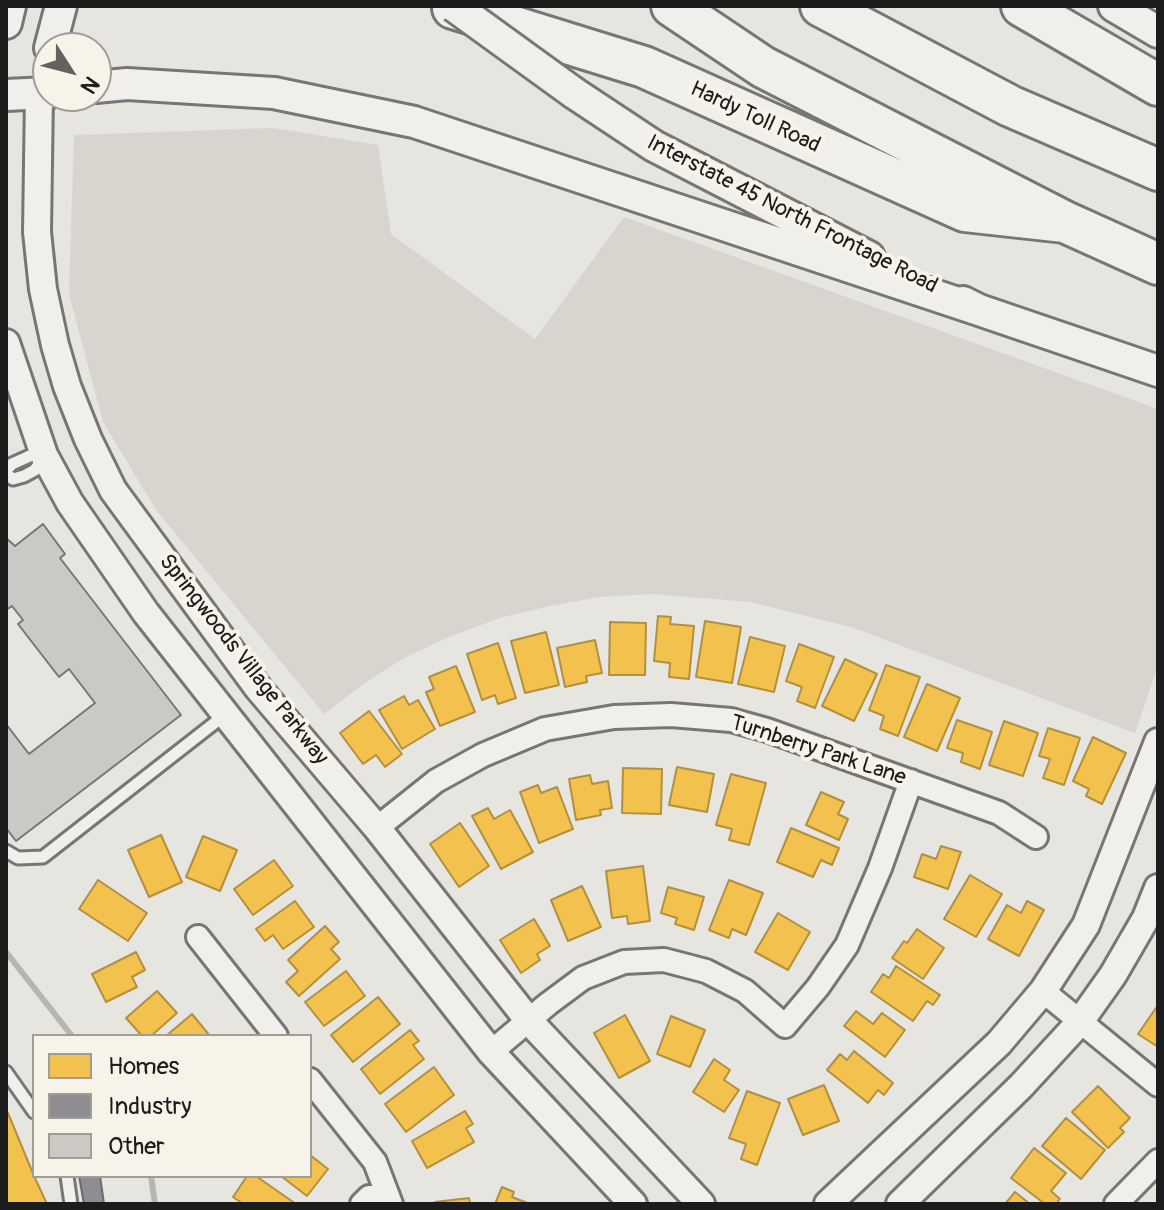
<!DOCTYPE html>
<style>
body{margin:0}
#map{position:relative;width:1164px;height:1210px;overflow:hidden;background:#e6e5e0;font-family:Pangolin,sans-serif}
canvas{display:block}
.frame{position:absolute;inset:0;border:8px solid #1c1c1c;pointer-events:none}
.legend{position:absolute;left:32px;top:1034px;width:280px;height:144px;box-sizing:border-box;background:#f7f3e8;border:2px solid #9f9d96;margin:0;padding:10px 14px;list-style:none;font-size:24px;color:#1c1c1c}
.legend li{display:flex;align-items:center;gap:16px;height:40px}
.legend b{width:40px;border:2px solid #9f9d96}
.north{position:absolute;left:32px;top:32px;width:80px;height:80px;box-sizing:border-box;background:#f7f3e8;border:2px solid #9f9d96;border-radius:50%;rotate:126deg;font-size:22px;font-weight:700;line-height:32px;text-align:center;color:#1c1c1c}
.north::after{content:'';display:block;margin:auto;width:28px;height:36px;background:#636261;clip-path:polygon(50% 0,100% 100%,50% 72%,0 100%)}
</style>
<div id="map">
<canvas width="1164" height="1210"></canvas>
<div class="frame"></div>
<ul class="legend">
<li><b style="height:22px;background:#f2c14e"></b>Homes</li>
<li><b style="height:22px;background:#8d8d92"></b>Industry</li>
<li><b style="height:22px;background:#cac9c5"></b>Other</li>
</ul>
<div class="north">N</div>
</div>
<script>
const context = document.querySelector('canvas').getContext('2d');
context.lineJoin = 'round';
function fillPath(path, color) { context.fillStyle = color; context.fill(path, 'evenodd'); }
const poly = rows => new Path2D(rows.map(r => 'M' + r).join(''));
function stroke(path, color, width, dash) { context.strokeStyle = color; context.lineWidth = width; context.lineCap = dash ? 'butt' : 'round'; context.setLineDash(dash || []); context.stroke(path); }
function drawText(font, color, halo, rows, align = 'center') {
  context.font = font + ' Pangolin,sans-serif'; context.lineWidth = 8; context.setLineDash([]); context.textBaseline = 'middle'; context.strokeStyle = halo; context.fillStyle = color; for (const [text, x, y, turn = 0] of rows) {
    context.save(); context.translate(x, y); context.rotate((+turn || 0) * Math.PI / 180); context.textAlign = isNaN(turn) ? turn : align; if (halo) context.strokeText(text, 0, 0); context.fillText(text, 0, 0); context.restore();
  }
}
fillPath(poly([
 [273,128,378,145,391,234,535,339,624,217,1158,409,1158,666,1135,733,851,627,751,602,651,594,600,597,550,606,503,617,451,636,406,657,366,682,324,714,156,510,103,422,69,294,74,135]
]), '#d8d5ce');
const homes = poly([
 [658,616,671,617,670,624,694,626,689,679,669,677,670,663,654,661,658,616],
 [705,621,741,627,732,683,696,677,705,621],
 [610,622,646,623,645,675,609,675,610,622],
 [546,632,559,685,525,693,511,641,546,632],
 [750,637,785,646,774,692,738,684,750,637],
 [595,640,602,673,586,676,587,682,565,687,557,648,595,640],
 [498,643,516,698,498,704,495,695,482,700,467,654,498,643],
 [799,644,834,657,815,708,797,701,802,687,786,681,799,644],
 [845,659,877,674,854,721,822,706,845,659],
 [886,665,920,677,898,736,880,729,884,716,869,710,886,665],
 [456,666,475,712,440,726,426,692,434,689,429,677,456,666],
 [927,684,960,698,937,751,904,737,927,684],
 [404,696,409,705,418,700,435,729,402,749,379,710,404,696],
 [369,711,402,754,385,767,376,755,363,764,340,733,369,711],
 [957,720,992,732,980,769,961,762,963,753,947,748,957,720],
 [1004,721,1038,733,1023,776,989,765,1004,721],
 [1048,728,1080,738,1064,785,1043,778,1050,759,1039,756,1048,728],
 [1093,737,1126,753,1102,804,1086,796,1089,789,1073,781,1093,737],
 [677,767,714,774,707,812,669,805,677,767],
 [623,768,662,769,661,814,622,813,623,768],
 [731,774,766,783,749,845,729,840,732,829,716,825,731,774],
 [590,775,592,784,608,781,612,808,600,810,601,815,576,820,569,779,590,775],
 [538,785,541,793,557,787,573,829,539,843,520,792,538,785],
 [821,792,844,802,838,814,848,819,839,840,806,825,821,792],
 [488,808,494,819,510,810,533,852,501,869,472,816,488,808],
 [460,823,489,866,459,887,430,844,460,823],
 [791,828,839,848,832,865,821,860,813,877,777,862,791,828],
 [161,835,182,882,149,897,128,850,161,835],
 [203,836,237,850,220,891,186,877,203,836],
 [941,846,961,852,948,889,914,877,922,854,936,859,941,846],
 [274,860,293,886,253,915,234,889,274,860],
 [643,866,650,921,628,924,627,916,612,918,606,871,643,866],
 [970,875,1002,894,976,937,944,919,970,875],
 [98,880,147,913,128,941,79,909,98,880],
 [729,880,763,893,746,935,732,929,729,938,709,930,729,880],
 [582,886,601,927,568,941,551,900,582,886],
 [668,887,704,897,694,930,675,924,677,918,661,913,668,887],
 [295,901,314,927,283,949,273,935,265,941,256,929,295,901],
 [1027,901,1044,910,1019,956,988,939,1007,905,1021,913,1027,901],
 [778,913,810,932,788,970,755,952,778,913],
 [534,919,550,946,537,954,540,960,521,973,500,940,534,919],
 [325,926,339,942,331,949,340,959,299,996,286,982,298,971,288,960,325,926],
 [917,929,944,948,923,979,892,958,904,941,907,943,917,929],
 [136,952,145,970,132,977,137,987,106,1002,92,974,136,952],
 [896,966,940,995,933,1005,927,1001,913,1021,871,992,883,974,889,978,896,966],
 [346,971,365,996,324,1026,305,1002,346,971],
 [157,991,177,1013,151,1036,142,1036,126,1018,157,991],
 [378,997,400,1024,353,1062,331,1035,378,997],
 [1158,1005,1158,1047,1138,1034,1158,1005],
 [856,1011,873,1024,882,1013,905,1030,885,1057,844,1026,856,1011],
 [192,1014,210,1036,166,1036,192,1014],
 [625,1015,650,1061,619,1078,594,1033,625,1015],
 [671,1016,705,1030,690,1067,657,1054,671,1016],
 [410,1030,419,1041,413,1045,424,1059,380,1094,361,1069,410,1030],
 [854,1051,893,1083,884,1095,878,1090,868,1103,827,1070,840,1054,847,1060,854,1051],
 [714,1059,730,1070,724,1080,739,1090,724,1112,693,1092,714,1059],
 [434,1067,454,1095,406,1132,385,1104,434,1067],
 [824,1085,839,1121,803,1135,788,1099,824,1085],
 [1098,1086,1130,1118,1120,1128,1124,1132,1108,1148,1072,1112,1098,1086],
 [747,1091,780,1103,757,1165,741,1159,746,1144,729,1138,747,1091],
 [465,1111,473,1124,466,1128,474,1142,427,1168,412,1141,465,1111],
 [8,1113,34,1176,47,1204,6,1204,6,1114,8,1113],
 [1066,1118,1105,1150,1081,1179,1042,1146,1066,1118],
 [1034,1148,1066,1173,1051,1191,1060,1199,1056,1204,1045,1204,1011,1178,1034,1148],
 [310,1155,328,1169,307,1196,281,1176,310,1176,310,1155],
 [247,1176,256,1176,296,1204,243,1204,233,1197,247,1176],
 [502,1187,514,1192,512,1197,530,1204,495,1204,502,1187],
 [1015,1192,1030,1204,1005,1204,1015,1192],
 [469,1198,470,1204,435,1204,435,1202,469,1198]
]);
fillPath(homes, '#f2c14e');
stroke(homes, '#b2903f', 2);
const industry = poly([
 [79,1176,100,1176,104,1204,84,1204,79,1176]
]);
fillPath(industry, '#8d8d92');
stroke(industry, '#6b6b6f', 2);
stroke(poly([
 [6,952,72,1036],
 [151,1176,155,1204]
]), '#b7b5af', 6);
const building = poly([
 [43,524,65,554,60,558,181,715,16,841,6,828,6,724,29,754,95,703,69,669,59,677,18,624,23,620,12,606,6,610,6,538,15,546,43,524]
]);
fillPath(building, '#cac9c5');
stroke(building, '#777674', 2);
const service = poly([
 [6,470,12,464,32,455,44,455],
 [6,474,13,479,24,476,35,470,44,456],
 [6,851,18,858,43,857,226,714],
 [6,1072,34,1112],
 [67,1176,71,1204]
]);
const minor = poly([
 [377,828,436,781,483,755,545,729,614,717,671,715,731,720,767,730,999,813,1036,837],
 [198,937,276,1036],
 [1043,991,1158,1085],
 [491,1052,548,1004,583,978,624,962,664,960,706,971,745,991,785,1026,818,987,847,945,880,868,911,781],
 [310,1080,375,1162,391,1204],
 [362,1204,369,1197,388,1196],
 [1116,1204,1158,1161]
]);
const tertiary = poly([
 [39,94,37,232,43,289,55,345,67,386,88,439,113,490,258,688,377,828,529,1021,701,1204],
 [6,343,44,455,70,503,146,613,491,1052,633,1204],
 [828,1204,999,1043,1043,991,1086,925,1158,742],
 [900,1204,1021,1086,1079,1023,1113,975,1146,918,1158,888]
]);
const secondary = poly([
 [1114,6,1158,32],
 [6,23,10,6],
 [50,48,61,6],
 [96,87,127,84,274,93,414,122,979,310],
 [574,93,654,146,869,257],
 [6,95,48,93],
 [963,302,979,310,1158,371]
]);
const motorway = poly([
 [672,6,763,67,1065,222,1158,264],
 [821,6,1010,106,1158,170],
 [1022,6,1158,85],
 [453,8,644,67,965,211,1065,222]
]);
stroke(service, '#777674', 17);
stroke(minor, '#777674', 28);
stroke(tertiary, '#777674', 32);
stroke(secondary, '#777674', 36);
stroke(motorway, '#777674', 46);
stroke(service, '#f0efeb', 11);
stroke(minor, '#f0efeb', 22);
stroke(tertiary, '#f0efeb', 26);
stroke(secondary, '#f0efeb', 30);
stroke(motorway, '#f0efeb', 40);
const secondaryBridge = poly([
 [454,6,574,93]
]);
stroke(secondaryBridge, '#777674', 36, []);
stroke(secondaryBridge, '#f0efeb', 30);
drawText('22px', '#1c1c1c', '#f7f3e8', [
 ["Hardy Toll Road",755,118,25],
 ["Interstate 45 North Frontage Road",792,215,27],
 ["Springwoods Village Parkway",243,660,52],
 ["Turnberry Park Lane",818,751,18]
]);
</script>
